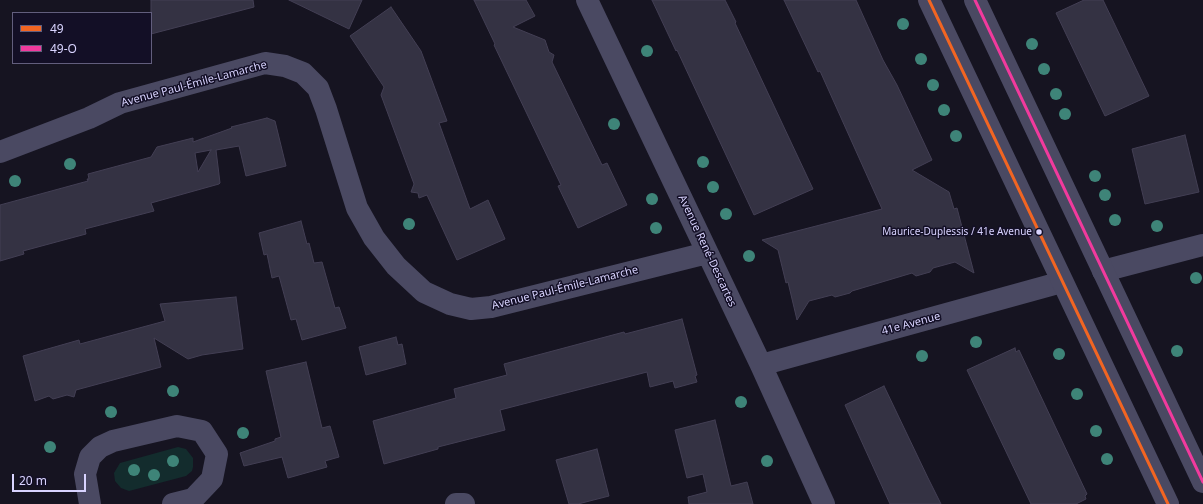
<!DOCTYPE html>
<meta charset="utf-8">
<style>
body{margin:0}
#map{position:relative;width:1203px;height:504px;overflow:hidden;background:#161421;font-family:"Noto Sans",sans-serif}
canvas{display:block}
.legend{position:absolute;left:12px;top:12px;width:140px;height:52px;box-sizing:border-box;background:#130f26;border:1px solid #625e7d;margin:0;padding:5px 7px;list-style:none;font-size:12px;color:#d9d4ff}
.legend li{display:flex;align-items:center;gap:8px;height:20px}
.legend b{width:20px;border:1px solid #625e7d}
.scale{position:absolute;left:12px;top:474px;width:74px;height:18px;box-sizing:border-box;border:2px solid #d9d4ff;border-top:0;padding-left:5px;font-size:12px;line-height:14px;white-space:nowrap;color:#d9d4ff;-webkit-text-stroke:3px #130f26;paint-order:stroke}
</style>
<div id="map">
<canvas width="1203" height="504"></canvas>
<ul class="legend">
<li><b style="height:5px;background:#f26522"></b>49</li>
<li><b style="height:5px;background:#f13a9d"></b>49-O</li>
</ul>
<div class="scale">20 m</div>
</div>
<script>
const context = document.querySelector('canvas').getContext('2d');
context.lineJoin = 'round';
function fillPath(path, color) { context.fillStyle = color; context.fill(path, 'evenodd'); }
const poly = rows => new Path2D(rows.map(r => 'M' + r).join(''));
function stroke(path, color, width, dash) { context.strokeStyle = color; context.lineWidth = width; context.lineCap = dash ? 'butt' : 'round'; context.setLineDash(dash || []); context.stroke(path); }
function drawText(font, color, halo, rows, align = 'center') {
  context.font = font + ' "Noto Sans",sans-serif'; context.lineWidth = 3; context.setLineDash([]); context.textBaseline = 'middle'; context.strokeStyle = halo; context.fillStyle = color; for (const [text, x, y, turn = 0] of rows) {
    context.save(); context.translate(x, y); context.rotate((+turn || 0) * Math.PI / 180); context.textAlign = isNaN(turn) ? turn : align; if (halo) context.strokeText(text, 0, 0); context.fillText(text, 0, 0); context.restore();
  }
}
fillPath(poly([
 [178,447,186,449,193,458,193,467,192,471,186,476,129,491,121,488,115,481,114,473,120,463]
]), '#132c2d');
const building = poly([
 [151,0,253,0,254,7,151,34,151,0],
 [289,0,362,0,349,29,289,0],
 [474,0,526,0,535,16,513,27,545,40,549,52,554,55,552,62,602,165,607,163,627,205,578,228,558,186,561,185,494,45,495,44,474,0],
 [652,0,725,0,736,22,735,23,813,189,754,215,677,50,676,51,652,0],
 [784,0,856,0,883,60,897,85,932,160,912,170,949,192,954,209,957,208,974,273,955,262,933,268,930,272,916,276,912,273,852,291,850,293,835,297,832,295,809,301,797,320,788,282,786,283,778,250,762,240,882,209,820,71,818,72,784,0],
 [1084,0,1103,0,1149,96,1105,116,1056,13,1084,0],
 [391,7,421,51,447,121,439,123,470,209,488,200,505,239,457,260,427,195,419,198,418,193,411,192,414,184,381,95,384,87,350,36,391,7],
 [267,118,275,121,286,166,246,176,239,146,216,150,220,183,219,184,151,203,154,211,85,229,86,234,23,251,24,254,0,261,0,205,88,181,87,179,89,179,88,174,151,157,157,147,193,138,193,142,232,128,231,127,267,118],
 [211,150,198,172,195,153,211,150],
 [1185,135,1199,192,1145,204,1132,149,1185,135],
 [301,221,307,244,309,243,314,263,322,262,335,308,339,307,346,328,302,340,296,319,291,320,279,276,272,278,267,254,264,255,259,233,301,221],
 [236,297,243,349,202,355,188,359,154,338,161,367,76,390,74,397,67,395,53,399,49,396,35,401,23,356,79,340,80,344,165,321,160,304,236,297],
 [682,319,697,375,695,376,697,382,675,388,673,381,650,387,647,372,500,410,505,430,438,447,438,449,384,464,373,421,456,398,454,389,507,375,504,364,624,332,625,334,682,319],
 [396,337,398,345,402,344,406,364,366,375,359,347,396,337],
 [1015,348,1016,352,1019,350,1087,494,1085,496,1086,499,1076,504,1031,504,967,370,1015,348],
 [306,362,322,428,330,426,339,457,325,461,327,467,288,478,282,457,244,466,240,453,275,441,275,439,281,437,266,371,306,362],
 [884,386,928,478,941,504,890,504,845,405,884,386],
 [715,420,731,486,747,482,753,504,689,504,688,497,707,492,703,474,687,478,675,430,715,420],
 [597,449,609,496,578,504,569,504,556,460,597,449]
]);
fillPath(building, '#343243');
stroke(building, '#433f54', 1);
stroke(poly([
 [587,0,761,365,824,504],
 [0,152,89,118,120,103,265,63,285,66,303,73,318,88,326,109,357,208,374,238,396,266,424,292,450,304,471,309,491,307,707,253],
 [1103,271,1203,245],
 [761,365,1062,282],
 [90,504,85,474,90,457,100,447,113,441,177,426,202,431,217,454,212,479,193,499,173,504],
 [456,504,464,504]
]), '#4a4962', 22);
stroke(poly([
 [929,0,1168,504],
 [975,0,1203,482]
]), '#4a4962', 22);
stroke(poly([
 [929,0,1168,504]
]), '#f26522', 3);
stroke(poly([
 [975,0,1203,482]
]), '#f13a9d', 3);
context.fillStyle = '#3e8478';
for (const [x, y] of [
 [903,24],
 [1032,44],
 [647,51],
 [921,59],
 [1044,69],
 [933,85],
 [1056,94],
 [944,110],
 [1065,114],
 [614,124],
 [956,136],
 [703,162],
 [70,164],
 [1095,176],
 [15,181],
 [713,187],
 [1105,195],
 [652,199],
 [726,214],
 [1115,220],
 [409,224],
 [1157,226],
 [656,228],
 [749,256],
 [1196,278],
 [976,342],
 [1177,351],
 [1059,354],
 [922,356],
 [173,391],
 [1077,394],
 [741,402],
 [111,412],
 [1096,431],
 [243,433],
 [50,447],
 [1107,459],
 [173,461],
 [767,461],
 [134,470],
 [154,475]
]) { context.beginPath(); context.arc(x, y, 6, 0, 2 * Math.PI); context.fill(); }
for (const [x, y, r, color] of [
 [1039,232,3.5,"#d9d4ff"]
]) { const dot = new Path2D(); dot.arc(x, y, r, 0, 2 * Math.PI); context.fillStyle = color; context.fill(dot); stroke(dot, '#130f26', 1.5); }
drawText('10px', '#d9d4ff', '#130f26', [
 ["Maurice-Duplessis / 41e Avenue",1032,232]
], 'right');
drawText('11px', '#d9d4ff', '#130f26', [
 ["Avenue Paul-Émile-Lamarche",194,84,-15],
 ["Avenue René-Descartes",707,251,65],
 ["Avenue Paul-Émile-Lamarche",565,288,-14],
 ["41e Avenue",911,324,-15]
]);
</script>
